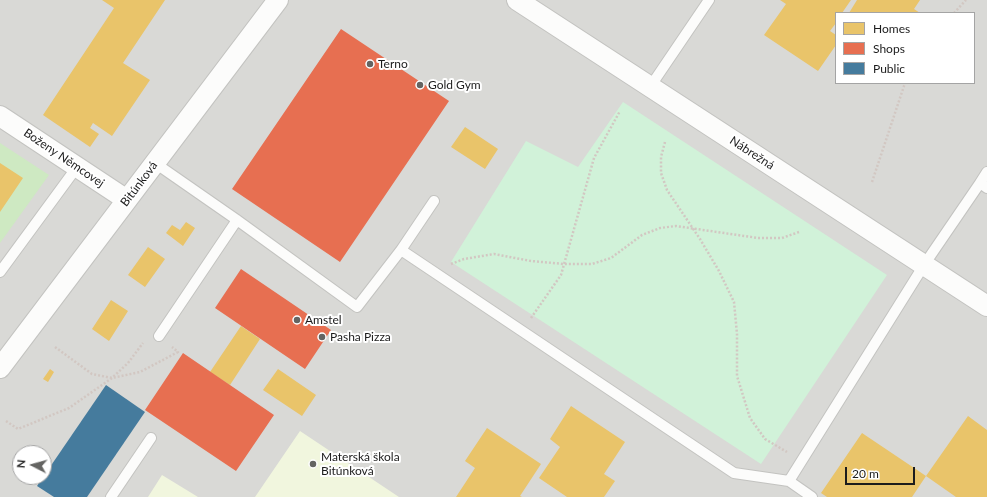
<!DOCTYPE html>
<meta charset="utf-8">
<style>
body{margin:0}
#map{position:relative;width:987px;height:497px;overflow:hidden;background:#eaeae4;font-family:Lato,sans-serif}
canvas{display:block}
.legend{position:absolute;left:835px;top:12px;width:140px;height:72px;box-sizing:border-box;background:#fff;border:1px solid #a4a4a4;margin:0;padding:5px 7px;list-style:none;font-size:12px;color:#1c1c1c}
.legend li{display:flex;align-items:center;gap:8px;height:20px}
.legend b{width:20px;border:1px solid #a4a4a4}
.north{position:absolute;left:12px;top:445px;width:40px;height:40px;box-sizing:border-box;background:#fff;border:1px solid #a4a4a4;border-radius:50%;rotate:276deg;font-size:11px;font-weight:700;line-height:16px;text-align:center;color:#1c1c1c}
.north::after{content:'';display:block;margin:auto;width:14px;height:18px;background:#646462;clip-path:polygon(50% 0,100% 100%,50% 72%,0 100%)}
.scale{position:absolute;left:845px;top:467px;width:70px;height:18px;box-sizing:border-box;border:2px solid #1c1c1c;border-top:0;padding-left:5px;font-size:12px;line-height:14px;white-space:nowrap;color:#1c1c1c;-webkit-text-stroke:3px #fff;paint-order:stroke}
</style>
<div id="map">
<canvas width="987" height="497"></canvas>
<ul class="legend">
<li><b style="height:11px;background:#e9c46a"></b>Homes</li>
<li><b style="height:11px;background:#e76f51"></b>Shops</li>
<li><b style="height:11px;background:#457b9d"></b>Public</li>
</ul>
<div class="north">N</div>
<div class="scale">20 m</div>
</div>
<script>
const context = document.querySelector('canvas').getContext('2d');
context.lineJoin = 'round';
function fillPath(path, color) { context.fillStyle = color; context.fill(path, 'evenodd'); }
const poly = rows => new Path2D(rows.map(r => 'M' + r).join(''));
function stroke(path, color, width, dash) { context.strokeStyle = color; context.lineWidth = width; context.lineCap = dash ? 'butt' : 'round'; context.setLineDash(dash || []); context.stroke(path); }
function drawText(font, color, halo, rows, align = 'center') {
  context.font = font + ' Lato,sans-serif'; context.lineWidth = 4; context.setLineDash([]); context.textBaseline = 'middle'; context.strokeStyle = halo; context.fillStyle = color; for (const [text, x, y, turn = 0] of rows) {
    context.save(); context.translate(x, y); context.rotate((+turn || 0) * Math.PI / 180); context.textAlign = isNaN(turn) ? turn : align; if (halo) context.strokeText(text, 0, 0); context.fillText(text, 0, 0); context.restore();
  }
}
fillPath(poly([
 [0,0,987,0,987,497,0,497],
 [836,13,974,13,974,83,836,83],
 [20,453,44,453,44,477,20,477]
]), '#d9d9d6');
fillPath(poly([
 [300,431,399,497,255,497],
 [162,475,198,497,148,497]
]), '#f1f6de');
fillPath(poly([
 [0,143,49,175,0,243]
]), '#cee9c2');
fillPath(poly([
 [623,102,887,275,761,464,451,262,526,141,578,167]
]), '#d1f2d9');
fillPath(poly([
 [102,0,165,0,123,63,150,80,112,136,93,123,90,128,99,134,90,147,43,115,114,8],
 [780,0,851,0,842,13,836,13,836,23,830,31,836,35,836,45,818,71,764,35,786,4],
 [857,0,920,0,914,9,920,13,849,13],
 [465,127,498,149,485,169,451,147],
 [0,163,23,178,0,212],
 [186,222,195,228,183,246,166,233,172,225,180,230],
 [148,247,165,259,145,287,128,275],
 [111,300,128,311,109,341,92,329],
 [241,326,260,339,230,385,210,372],
 [50,369,54,372,48,382,43,379],
 [278,369,316,395,302,416,263,390],
 [571,406,625,442,604,474,615,481,604,497,567,497,539,478,560,447,550,439],
 [968,416,987,430,987,497,956,497,926,476],
 [487,428,541,464,520,496,522,497,456,497,475,468,465,461],
 [862,433,926,476,912,497,827,497,821,493]
]), '#e9c46a');
fillPath(poly([
 [341,29,449,101,340,262,232,189],
 [241,269,331,330,305,369,215,308],
 [183,353,274,415,236,471,145,410]
]), '#e76f51');
fillPath(poly([
 [106,385,145,412,87,497,54,497,37,486]
]), '#457b9d');
const service = poly([
 [650,87,709,0],
 [155,163,237,220,357,307,401,250,434,201],
 [987,172,980,183,987,188],
 [401,250,734,473,789,481,812,497],
 [0,272,77,167],
 [159,336,237,220],
 [789,481,924,265,980,183],
 [111,497,151,438]
]);
const minor = poly([
 [517,0,987,306],
 [0,116,127,200],
 [0,368,278,0]
]);
stroke(service, '#c3c3c0', 12);
stroke(minor, '#c3c3c0', 22);
stroke(poly([
 [954,13,966,0],
 [665,142,661,157,661,173,667,190,700,239,719,271,734,302,737,334,737,376,750,418,765,439,787,452],
 [872,182,905,83],
 [451,264,464,259,494,254,531,261,564,264,592,264,611,258,642,235,660,228,676,226,758,238,782,238,799,232],
 [531,318,561,275,594,158,620,111],
 [55,347,92,374,112,378,140,372,178,352,172,347],
 [6,421,18,429,69,408,112,378,128,363,143,343]
]), '#d2c7c2', 2.5, [2, 2]);
stroke(service, '#fcfcfb', 10);
stroke(minor, '#fcfcfb', 20);
for (const [x, y, r, color] of [
 [370,64,4,"#646462"],
 [420,85,4,"#646462"],
 [297,320,4,"#646462"],
 [322,337,4,"#646462"],
 [313,464,4,"#646462"]
]) { const dot = new Path2D(); dot.arc(x, y, r, 0, 2 * Math.PI); context.fillStyle = color; context.fill(dot); stroke(dot, '#fff', 1.5); }
drawText('12px', '#1c1c1c', '#fff', [
 ["Terno",378,64],
 ["Gold Gym",428,85],
 ["Amstel",305,320],
 ["Pasha Pizza",330,337],
 ["Materská škola",321,457],
 ["Bitúnková",321,471]
], 'left');
drawText('12px', '#1c1c1c', '#fff', [
 ["Nábrežná",752,153,33],
 ["Boženy Němcovej",64,158,34],
 ["Bitúnková",139,184,-53]
]);
</script>
